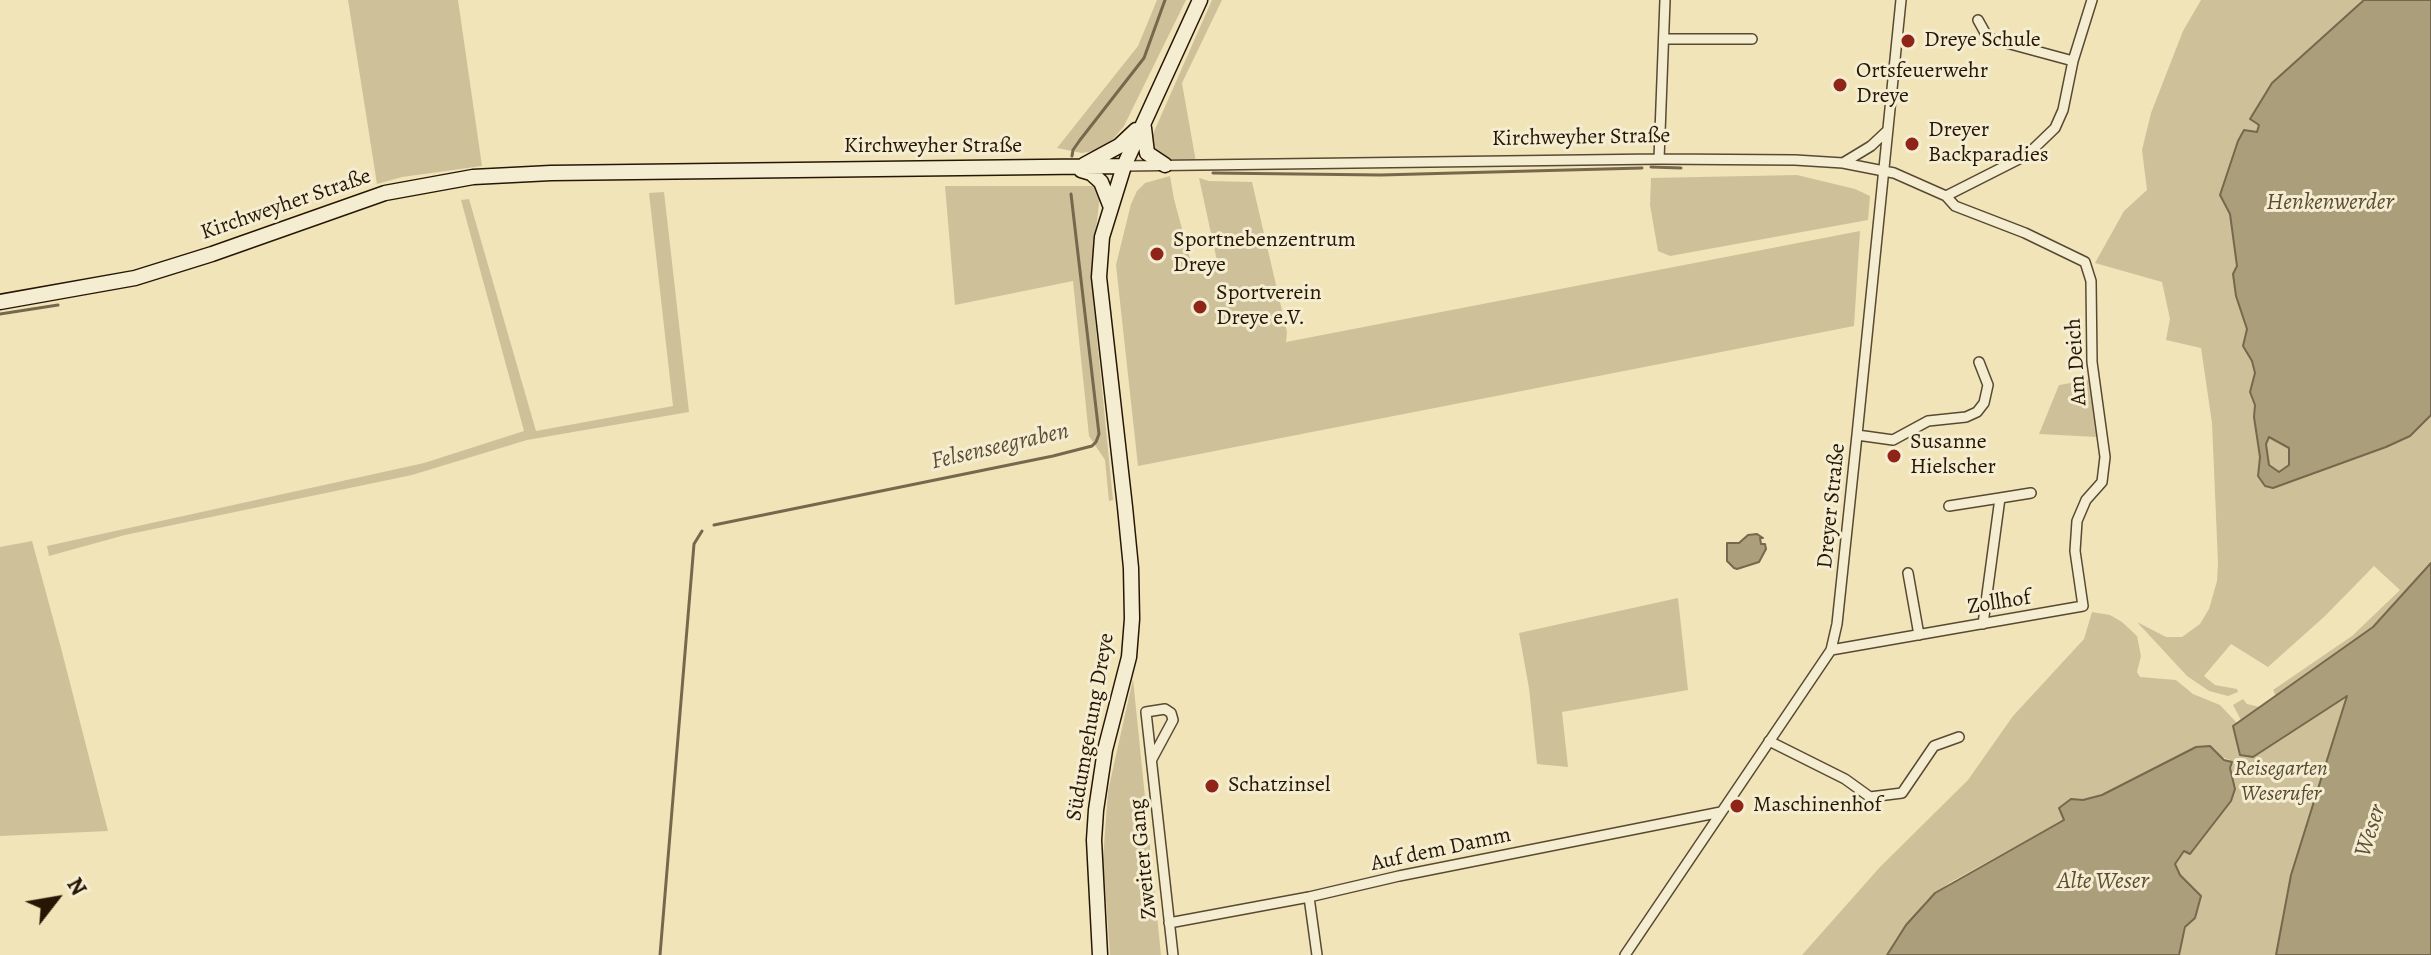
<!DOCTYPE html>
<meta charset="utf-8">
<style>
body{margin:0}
#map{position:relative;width:2431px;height:955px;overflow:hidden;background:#f0e4b8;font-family:Alegreya,serif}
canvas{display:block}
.north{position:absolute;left:16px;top:859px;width:80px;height:80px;-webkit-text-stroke:6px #f5edd1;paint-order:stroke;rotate:59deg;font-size:22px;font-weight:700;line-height:32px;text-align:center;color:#261705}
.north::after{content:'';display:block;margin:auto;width:28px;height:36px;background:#261705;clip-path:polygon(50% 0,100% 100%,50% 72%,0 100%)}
</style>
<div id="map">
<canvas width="2431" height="955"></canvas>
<div class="north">N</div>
</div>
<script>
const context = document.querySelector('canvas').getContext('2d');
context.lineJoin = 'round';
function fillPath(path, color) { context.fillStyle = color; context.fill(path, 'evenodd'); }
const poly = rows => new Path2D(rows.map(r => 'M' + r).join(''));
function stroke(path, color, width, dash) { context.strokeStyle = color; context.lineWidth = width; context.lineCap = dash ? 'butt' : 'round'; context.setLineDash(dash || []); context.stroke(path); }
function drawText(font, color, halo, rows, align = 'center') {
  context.font = font + ' Alegreya,serif'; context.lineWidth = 6; context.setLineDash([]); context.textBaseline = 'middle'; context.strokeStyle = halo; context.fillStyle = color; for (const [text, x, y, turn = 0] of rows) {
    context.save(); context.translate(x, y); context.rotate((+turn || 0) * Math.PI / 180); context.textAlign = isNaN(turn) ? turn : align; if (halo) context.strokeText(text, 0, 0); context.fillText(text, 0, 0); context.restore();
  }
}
fillPath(poly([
 [348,0,458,0,482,166,402,177,377,184],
 [1157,0,1186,0,1124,126,1109,144,1094,151,1082,153,1057,148,1138,46],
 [1212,0,1222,0,1182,83,1196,162,1165,159,1153,152,1149,143],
 [2201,0,2364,0,2272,83,2257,133,2244,130,2238,141,2220,195,2230,214,2237,266,2233,274,2236,296,2247,329,2243,346,2252,361,2255,373,2250,392,2255,405,2254,417,2260,457,2258,476,2265,486,2410,436,2431,415,2431,563,2373,627,2276,696,2273,690,2352,636,2400,590,2374,566,2325,616,2268,667,2231,644,2204,676,2215,685,2237,689,2238,692,2228,696,2209,691,2187,676,2137,622,2166,637,2182,637,2200,624,2209,609,2217,581,2218,563,2212,423,2201,348,2166,340,2170,319,2162,282,2095,263,2124,211,2147,190,2142,150,2151,113,2183,31],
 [1797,175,1855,189,1870,196,1868,220,1670,256,1658,251,1650,205,1651,178],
 [1170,176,1174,199,1194,274,1219,270,1199,178,1209,181,1252,182,1287,332,1286,342,1860,231,1854,326,1138,466,1116,265,1131,204,1137,191,1145,183],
 [945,186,1094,186,1098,189,1100,195,1092,264,1093,298,1113,500,1109,501,1105,460,1089,436,1073,281,955,305],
 [664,192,689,412,527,440,412,475,125,535,49,556,47,546,424,463,524,431,461,200,469,199,536,431,673,406,649,193],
 [2089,380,2097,437,2039,434,2059,385],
 [2269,437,2289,448,2289,465,2279,472,2269,465,2266,444],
 [32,541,61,648,108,831,0,836,0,547],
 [1678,598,1688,690,1562,712,1568,767,1537,764,1529,688,1519,633],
 [2092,612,2110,615,2122,622,2137,636,2141,656,2137,672,2140,677,2176,680,2193,694,2220,705,2237,723,2233,727,2348,695,2291,875,2276,955,2179,955,2196,890,2180,875,2175,865,2185,851,2191,853,2231,801,2234,778,2230,768,2230,760,2195,747,2102,795,2083,800,2064,820,1949,883,1926,901,1896,939,1887,955,1802,955,1880,867,1968,780,2013,716,2084,639],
 [1133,679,1161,955,1110,955,1103,859,1108,791],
 [2243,699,2247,704,2260,707,2241,720,2233,705]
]), '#cec19a');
const water = poly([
 [2364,0,2431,0,2431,415,2410,436,2386,447,2273,488,2265,486,2258,476,2260,457,2254,417,2255,405,2250,392,2255,373,2252,361,2243,346,2247,329,2236,296,2233,274,2237,266,2230,214,2220,195,2238,141,2244,130,2257,132,2259,125,2250,119,2272,83,2364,0],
 [2269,437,2289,448,2289,465,2279,472,2269,465,2266,444,2269,437],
 [1757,534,1763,538,1760,538,1761,544,1765,544,1766,549,1759,562,1737,569,1734,568,1727,561,1727,543,1739,543,1748,535,1757,534],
 [2431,563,2431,955,2276,955,2291,875,2347,696,2253,757,2240,755,2233,726,2373,627,2431,563],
 [2210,746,2224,760,2232,762,2230,768,2235,789,2231,801,2190,854,2184,851,2175,864,2180,875,2201,896,2195,918,2185,927,2179,955,1887,955,1906,925,1935,893,2064,820,2059,808,2071,799,2083,800,2102,795,2196,747,2210,746]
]);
fillPath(water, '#ab9e7b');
stroke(water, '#76684c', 2);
stroke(poly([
 [1072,156,1073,150,1080,140,1144,58,1165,0],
 [1651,167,1681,168],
 [1213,173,1381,175,1642,168],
 [0,314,58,305],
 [714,525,1053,456,1092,446,1096,442,1099,434,1071,194],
 [660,955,694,544,702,531]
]), '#76684c', 3);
const street = poly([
 [1978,20,1988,38,2073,61],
 [1664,39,1752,39],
 [1659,159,1665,0],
 [1843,163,1871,146,1888,130],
 [1124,166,1659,159,1795,160,1843,163,1894,173,1946,196,1955,206,2025,233,2085,262,2091,281,2092,362,2105,457,2102,482,2086,500,2077,521,2075,551,2083,606,1831,650],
 [1946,196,2027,155,2055,128,2063,110,2073,61,2092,0],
 [1857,435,1893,440,1928,421,1966,417,1977,412,1984,403,1988,385,1979,362],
 [1949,506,2000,498],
 [1908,573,1919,635],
 [1983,624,2000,498,2031,493],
 [1769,741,1845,779,1870,797,1902,793,1934,746,1959,737],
 [1152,759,1173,720,1171,713,1165,709,1146,712,1173,955],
 [1309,897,1317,955],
 [1169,923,1309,897,1399,876,1721,812],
 [1625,955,1831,650,1837,624,1857,435,1901,0]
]);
const secondary = poly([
 [1144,128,1147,153,1165,165],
 [1084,165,1119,146,1136,130],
 [1081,170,1091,173,1101,182,1110,205],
 [0,302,135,278,212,254,385,193,473,177,551,173,1124,166],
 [1100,955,1094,840,1096,810,1105,750,1129,657,1132,619,1131,568,1125,507,1099,277,1102,237,1124,166,1200,0]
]);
stroke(street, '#584a32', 12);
stroke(secondary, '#261705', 17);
stroke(street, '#f5edd1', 9);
stroke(secondary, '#f5edd1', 14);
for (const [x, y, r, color] of [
 [1908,41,8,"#8f2418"],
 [1840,85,8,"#8f2418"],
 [1912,144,8,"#8f2418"],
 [1157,254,8,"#8f2418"],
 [1200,307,8,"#8f2418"],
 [1894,456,8,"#8f2418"],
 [1212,786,8,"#8f2418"],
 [1737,806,8,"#8f2418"]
]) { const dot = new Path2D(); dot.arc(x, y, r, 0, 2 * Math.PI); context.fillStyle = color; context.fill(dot); stroke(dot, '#f5edd1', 3); }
drawText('22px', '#261705', '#f5edd1', [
 ["Dreye Schule",1924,41],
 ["Ortsfeuerwehr",1856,72],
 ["Dreye",1856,97],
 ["Dreyer",1928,131],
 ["Backparadies",1928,156],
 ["Sportnebenzentrum",1173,241],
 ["Dreye",1173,266],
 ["Sportverein",1216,294],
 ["Dreye e.V.",1216,319],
 ["Susanne",1910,443],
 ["Hielscher",1910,468],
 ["Schatzinsel",1228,786],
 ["Maschinenhof",1753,806]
], 'left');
drawText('22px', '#261705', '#f5edd1', [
 ["Kirchweyher Straße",1581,138,-1],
 ["Kirchweyher Straße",933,147],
 ["Kirchweyher Straße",286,205,-19],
 ["Am Deich",2077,362,-94],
 ["Dreyer Straße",1832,506,-84],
 ["Zollhof",1999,603,-9],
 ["Südumgehung Dreye",1091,727,-80],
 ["Auf dem Damm",1441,850,-12],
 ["Zweiter Gang",1144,859,-96]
]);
drawText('italic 22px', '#584a32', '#f5edd1', [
 ["Reisegarten",2281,770],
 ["Weserufer",2281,795]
]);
drawText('italic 24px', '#5b4d34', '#f5edd1', [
 ["Henkenwerder",2330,203],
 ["Felsenseegraben",1000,447,-13],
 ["Weser",2371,831,-72],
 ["Alte Weser",2103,882]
]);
</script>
